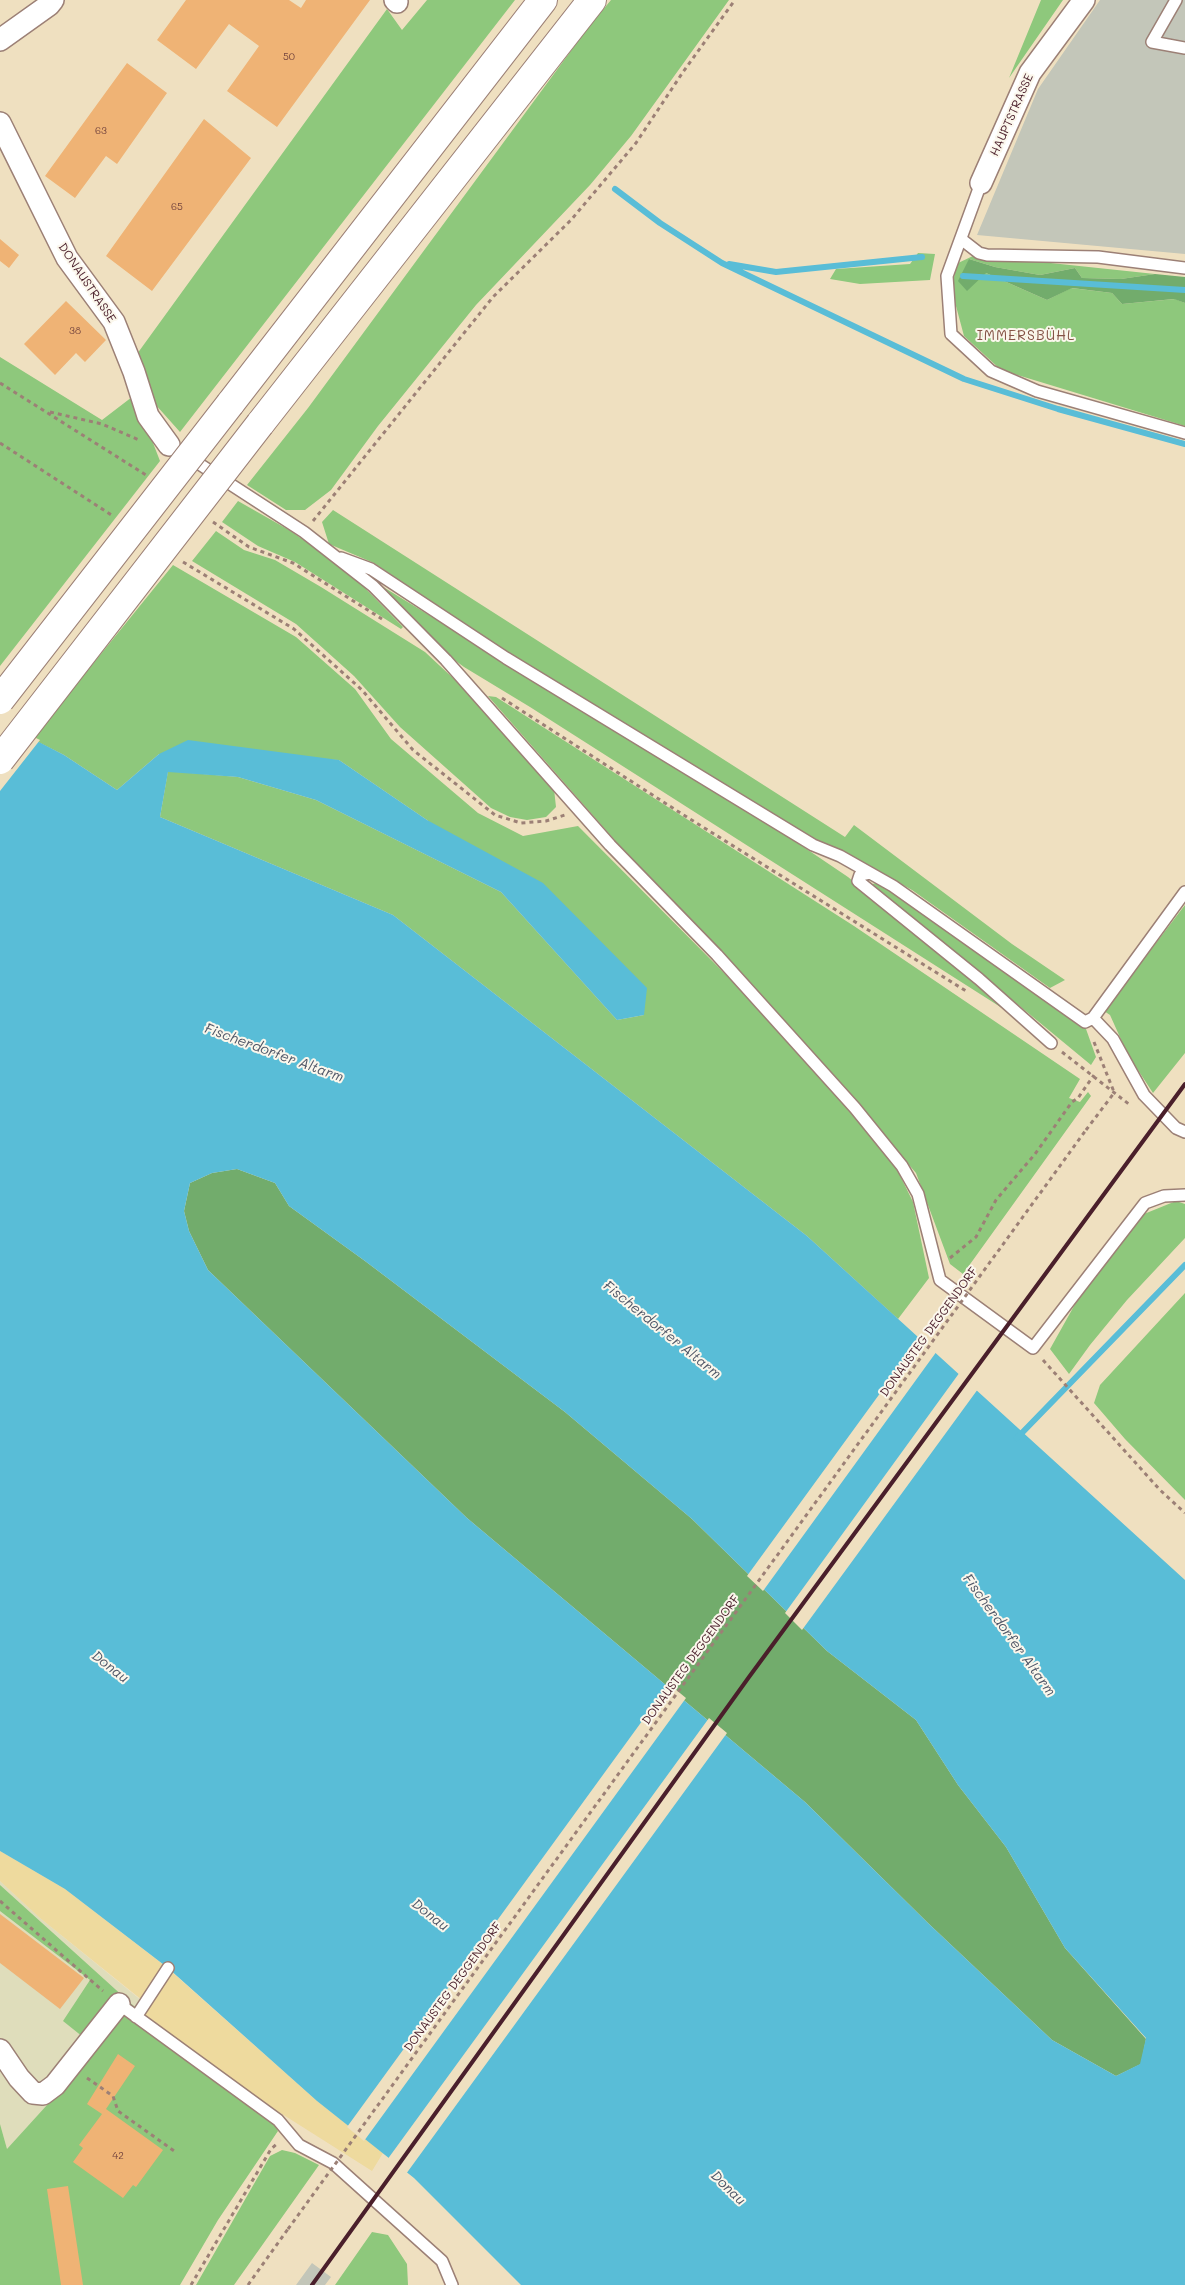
<!DOCTYPE html>
<meta charset="utf-8">
<style>
body{margin:0}
canvas{display:block;background:#efe0c0}
</style>
<canvas width="1185" height="2285"></canvas>
<script>
const context = document.querySelector('canvas').getContext('2d');
context.lineJoin = 'round';
function fillPath(path, color) { context.fillStyle = color; context.fill(path, 'evenodd'); }
const poly = rows => new Path2D(rows.map(r => 'M' + r).join(''));
function stroke(path, color, width, dash) { context.strokeStyle = color; context.lineWidth = width; context.lineCap = dash ? 'butt' : 'round'; context.setLineDash(dash || []); context.stroke(path); }
function drawText(font, color, halo, rows, align = 'center') {
  context.font = font + ' Mali,sans-serif'; context.lineWidth = 4; context.setLineDash([]); context.textBaseline = 'middle'; context.strokeStyle = halo; context.fillStyle = color; for (const [text, x, y, turn = 0] of rows) {
    context.save(); context.translate(x, y); context.rotate((+turn || 0) * Math.PI / 180); context.textAlign = isNaN(turn) ? turn : align; if (halo) context.strokeText(text, 0, 0); context.fillText(text, 0, 0); context.restore();
  }
}
fillPath(poly([
 [0,1881,40,1918,142,2001,71,2093,7,2149,0,2124]
]), '#dfddbb');
fillPath(poly([
 [1100,0,1185,0,1185,254,977,235,1038,89],
 [312,2263,331,2277,325,2285,296,2285]
]), '#c3c6b9');
fillPath(poly([
 [427,0,515,0,180,432,155,404,137,354,387,9,402,30],
 [611,0,729,0,631,136,590,185,476,305,378,426,331,490,305,510,286,510,247,485,308,408,587,29],
 [1041,0,1063,0,1009,78],
 [918,253,935,254,930,280,860,284,830,279,836,269,910,264],
 [975,255,1155,274,1121,279,1082,278,1075,268,1040,275,995,267,969,259,986,273,1047,300,1071,288,1112,293,1122,304,1175,299,1185,303,1185,426,1001,370,964,336,952,291,956,264],
 [0,357,102,420,132,397,136,399,160,461,0,666],
 [238,501,289,530,327,556,363,586,403,627,401,629,295,562,258,546,222,522],
 [333,510,845,837,854,825,1012,944,1065,980,1050,988,912,890,835,847,824,846,513,657,374,563,329,544,322,522],
 [216,531,244,550,275,560,321,587,425,652,454,679,554,789,556,807,546,817,527,820,510,817,491,808,400,727,354,676,296,624,192,561],
 [173,565,296,637,355,689,391,739,478,813,523,836,578,826,752,1001,888,1151,913,1202,929,1278,898,1319,807,1236,393,915,160,817,168,771,238,777,316,800,501,892,617,1020,644,1015,427,820,339,760,159,754,117,790,64,755,32,739],
 [367,577,777,829,848,877,1004,1005,1002,1008,530,707,464,667,437,647],
 [488,696,496,697,854,926,1080,1079,1069,1098,1080,1102,1088,1092,1091,1096,963,1274,950,1264,916,1173,766,1000,626,853],
 [877,883,975,947,1086,1029,1096,1057,1091,1065,872,884],
 [1185,905,1185,1053,1153,1093,1128,1055,1110,1015,1104,1011],
 [1176,1201,1185,1204,1185,1238,1127,1300,1090,1345,1069,1374,1050,1349,1083,1290,1144,1214],
 [1185,1293,1185,1500,1125,1439,1094,1403,1100,1385],
 [0,1885,136,2008,260,2100,278,2131,218,2220,180,2285,0,2285,0,2124,7,2149,98,2049,63,2021,90,1980,0,1911],
 [282,2150,295,2153,319,2165,234,2285,196,2285,270,2156],
 [372,2232,388,2235,407,2264,408,2285,335,2285]
]), '#8ec87c');
fillPath(poly([
 [969,259,995,267,1040,275,1075,268,1082,278,1121,279,1155,274,1185,277,1185,303,1174,299,1122,304,1112,293,1072,288,1047,300,986,273,967,291,958,281],
 [237,1169,275,1183,289,1206,365,1261,565,1412,692,1519,827,1651,916,1720,958,1785,1006,1847,1065,1948,1146,2039,1141,2064,1116,2076,1052,2040,929,1924,805,1802,467,1518,208,1270,189,1231,184,1211,190,1183,212,1173]
]), '#72ac6c');
fillPath(poly([
 [0,1851,65,1889,165,1966,317,2101,383,2153,372,2171,260,2100,136,2008,142,2000,40,1918,0,1881]
]), '#eeda9e');
fillPath(poly([
 [0,722,64,755,117,790,159,754,188,740,339,760,427,820,543,883,647,988,644,1015,617,1020,501,892,316,800,238,777,168,772,160,817,393,915,807,1236,1185,1580,1185,2285,521,2285,414,2178,317,2101,168,1968,65,1889,0,1851],
 [237,1169,275,1183,289,1206,365,1261,565,1412,692,1519,827,1651,916,1720,958,1785,1006,1847,1065,1948,1146,2038,1140,2064,1116,2076,1052,2040,929,1924,805,1802,467,1518,208,1270,189,1231,184,1211,190,1183,212,1173]
]), '#59bdd7');
fillPath(poly([
 [0,720,40,740,0,791],
 [921,1337,937,1351,763,1591,747,1576],
 [960,1372,978,1389,802,1630,785,1613],
 [669,1684,686,1698,364,2141,347,2127],
 [709,1718,727,1733,406,2174,387,2160]
]), '#efe0c0');
stroke(poly([
 [615,189,660,223,722,263,964,379,1058,409,1185,444],
 [729,264,776,272,922,257],
 [963,276,1185,290],
 [1017,1438,1185,1265]
]), '#59bdd7', 6);
fillPath(poly([
 [186,0,289,0,301,8,306,0,370,0,277,127,227,91,259,46,229,24,196,69,157,40],
 [127,63,167,93,117,164,106,156,75,198,45,176],
 [204,119,251,158,152,291,106,256],
 [0,239,19,255,9,268,0,261],
 [66,301,106,340,85,362,76,353,55,375,24,344],
 [0,1914,84,1978,60,2009,0,1963],
 [118,2054,135,2066,106,2109,163,2150,136,2187,133,2185,123,2198,73,2162,83,2148,79,2145,102,2114,87,2104],
 [68,2186,83,2285,61,2285,47,2189]
]), '#efb375');
const service = poly([
 [1176,0,1152,42,1185,48],
 [981,183,947,276,951,334,991,371,1037,391,1185,433],
 [961,239,979,253,987,255,1098,257,1185,268],
 [187,456,304,532,373,586,446,660,610,845,717,955,855,1108,902,1166,918,1194,940,1280,1033,1348,1145,1203,1164,1196,1185,1195],
 [341,558,371,569,506,658,813,845,840,856,893,886,1085,1022,1093,1018,1113,1039,1144,1095,1176,1128,1185,1132],
 [870,873,860,875,858,881,979,979,1051,1043],
 [1093,1018,1185,892],
 [119,2004,278,2120,299,2145,333,2163,442,2261,452,2285],
 [136,2017,168,1968]
]);
const minor = poly([
 [395,0,397,2],
 [0,40,49,5,53,0],
 [0,123,67,258,114,322,134,372,148,416,169,445],
 [981,183,1030,73,1084,0],
 [0,2050,19,2078,33,2093,43,2094,55,2085,119,2004]
]);
const motorway = poly([
 [230,404,543,0],
 [260,424,592,0]
]);
stroke(service, '#9c8076', 14);
stroke(minor, '#9c8076', 24);
stroke(motorway, '#9c8076', 30);
stroke(poly([
 [0,383,146,475],
 [50,412,102,424,139,440],
 [0,443,113,516],
 [313,521,493,297,571,220,636,143,683,72,735,0],
 [213,522,249,547,293,563,382,619],
 [183,562,294,629,362,690,413,750,495,815,521,823,546,821,565,815],
 [502,698,682,814,966,991],
 [1094,1042,1114,1092],
 [1062,1052,1130,1105],
 [1086,1130,1114,1093],
 [950,1258,976,1237,996,1200,1035,1154,1072,1102,1078,1098,1094,1075],
 [1043,1360,1160,1490,1185,1513],
 [0,1901,103,1991],
 [87,2078,113,2096,118,2111,177,2153],
 [191,2285,271,2149,278,2143],
 [248,2285,288,2229]
]), '#9c8076', 3, [4, 4]);
stroke(service, '#fff', 11);
stroke(minor, '#fff', 21);
stroke(motorway, '#fff', 28);
stroke(poly([
 [312,2285,749,1677,1185,1084]
]), '#4a1f2b', 4);
const motorwayBridge = poly([
 [0,700,230,404],
 [0,760,260,424]
]);
stroke(motorwayBridge, '#9c8076', 30, []);
stroke(poly([
 [288,2229,1086,1130]
]), '#9c8076', 3, [4, 4]);
stroke(motorwayBridge, '#fff', 28);
drawText('10px', '#73443e', null, [
 ["50",289,57],
 ["63",101,131],
 ["65",177,207],
 ["38",75,331],
 ["42",118,2156]
]);
drawText('12px', '#4a1f2b', '#fbf7ec', [
 ["HAUPTSTRASSE",1012,115,-66],
 ["DONAUSTRASSE",87,283,56],
 ["DONAUSTEG DEGGENDORF",929,1332,-54],
 ["DONAUSTEG DEGGENDORF",691,1660,-54],
 ["DONAUSTEG DEGGENDORF",453,1987,-54]
]);
context.letterSpacing = '1px';
drawText('14px', '#845345', '#fbf7ec', [
 ["IMMERSBÜHL",1026,336]
]);
context.letterSpacing = '0px';
drawText('italic 14px', '#4f5667', '#fbf7ec', [
 ["Fischerdorfer Altarm",274,1053,20],
 ["Fischerdorfer Altarm",662,1330,39],
 ["Fischerdorfer Altarm",1009,1635,54],
 ["Donau",110,1667,38],
 ["Donau",430,1915,38],
 ["Donau",728,2188,44]
]);
</script>
